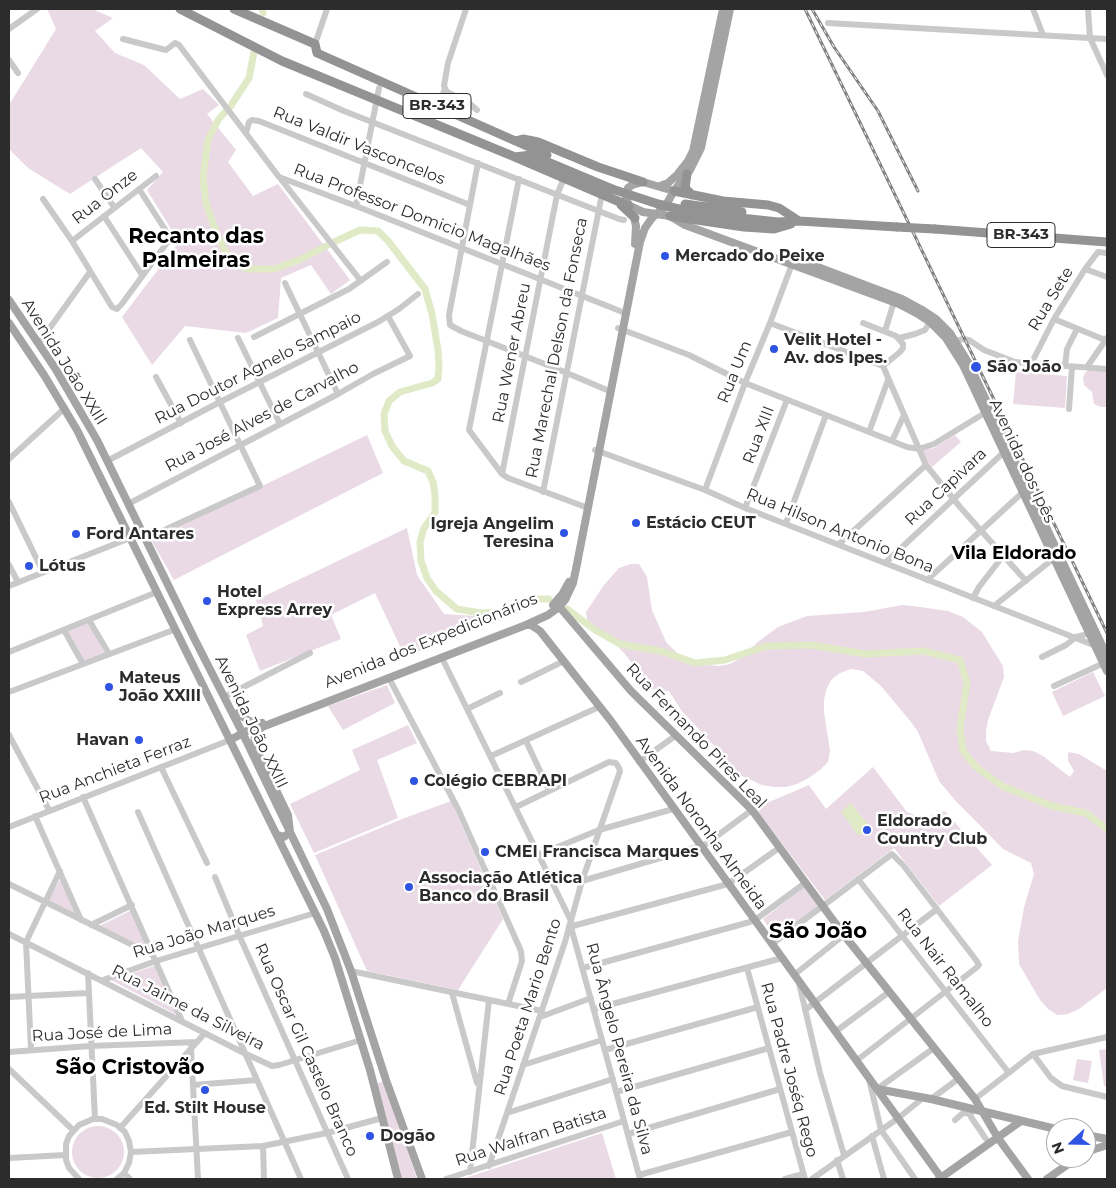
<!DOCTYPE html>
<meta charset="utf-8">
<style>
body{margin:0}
#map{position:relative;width:1116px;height:1188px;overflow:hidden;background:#fff;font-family:Montserrat,sans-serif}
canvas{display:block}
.frame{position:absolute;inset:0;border:10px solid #2c2c2c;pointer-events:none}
.north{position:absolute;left:1046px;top:1118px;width:50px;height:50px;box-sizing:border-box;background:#fff;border:1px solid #ababab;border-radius:50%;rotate:249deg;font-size:14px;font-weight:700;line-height:20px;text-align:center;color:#2c2c2c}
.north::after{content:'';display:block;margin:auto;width:18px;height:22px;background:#2f53e3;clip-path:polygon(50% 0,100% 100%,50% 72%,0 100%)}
</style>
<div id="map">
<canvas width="1116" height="1188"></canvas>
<div class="frame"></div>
<div class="north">N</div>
</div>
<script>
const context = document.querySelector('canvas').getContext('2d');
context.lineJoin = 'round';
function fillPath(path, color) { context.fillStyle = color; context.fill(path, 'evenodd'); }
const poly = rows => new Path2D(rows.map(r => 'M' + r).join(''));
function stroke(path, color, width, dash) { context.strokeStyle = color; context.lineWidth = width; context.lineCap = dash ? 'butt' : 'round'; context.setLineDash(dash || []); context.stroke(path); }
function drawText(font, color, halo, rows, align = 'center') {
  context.font = font + ' Montserrat,sans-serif'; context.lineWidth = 5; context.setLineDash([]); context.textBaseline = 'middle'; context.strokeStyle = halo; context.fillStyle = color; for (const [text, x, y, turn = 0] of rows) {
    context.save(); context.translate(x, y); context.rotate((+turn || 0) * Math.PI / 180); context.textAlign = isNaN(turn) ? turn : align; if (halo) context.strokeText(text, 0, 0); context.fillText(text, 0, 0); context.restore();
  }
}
fillPath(poly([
 [47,9,92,9,113,18,95,31,115,53,144,65,180,99,203,89,219,105,207,114,236,150,228,162,253,196,278,184,350,280,331,294,311,265,281,278,278,318,246,333,185,326,152,365,122,317,179,242,147,190,163,172,141,148,70,194,28,168,9,149,9,105,56,29],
 [1089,369,1107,370,1107,407,1101,407,1094,404,1092,392,1084,385,1083,378,1085,373],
 [1016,372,1067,376,1065,408,1013,404],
 [367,435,383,473,174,580,151,540],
 [955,435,961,442,932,467,920,451,934,448],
 [407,528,417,575,444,614,506,618,405,657,375,593,331,615,341,639,260,671,246,635,263,626,256,600],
 [631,564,639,564,647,577,652,610,666,642,677,653,696,664,719,666,730,664,741,658,759,641,778,627,807,616,864,612,902,605,913,606,948,611,963,617,982,632,1003,666,1004,677,988,720,986,731,986,741,991,751,1013,753,1024,750,1033,751,1043,756,1070,777,1074,771,1068,761,1068,752,1079,754,1107,771,1107,988,1079,1009,1068,1014,1057,1015,1048,1009,1040,1000,1019,964,1018,941,1024,907,1034,874,1031,863,1003,849,954,799,939,781,918,732,911,722,881,686,863,671,851,669,840,673,831,680,826,690,824,701,824,712,830,751,828,762,820,770,807,779,797,784,786,787,774,787,762,785,742,776,681,710,669,691,651,689,644,683,632,663,624,653,605,634,587,620,586,612,604,585,619,568],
 [88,623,105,654,85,662,68,631],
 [1093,672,1105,696,1063,716,1052,692],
 [387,685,395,703,343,730,328,706],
 [408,725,417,743,377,760,398,818,314,853,290,804,360,770,352,750],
 [873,767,907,812,922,818,945,811,992,865,939,906,894,848,825,900,755,808,809,785,826,809],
 [451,801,503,919,458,990,367,971,315,855,402,819],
 [61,878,77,916,47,902],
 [804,887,820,907,776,938,763,919],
 [132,910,151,950,99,926],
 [157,965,177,1015,111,980],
 [1107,1049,1107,1086,1104,1086,1099,1050],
 [1077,1059,1092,1061,1088,1083,1073,1080],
 [383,1082,386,1087,417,1179,402,1179,378,1089,377,1083],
 '72 1152a26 26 0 1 1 52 0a26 26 0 1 1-52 0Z',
 [602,1133,616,1179,462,1179]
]), '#eadae5');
fillPath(poly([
 [851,803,870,827,859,836,841,812]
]), '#e1eac6');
stroke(poly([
 [262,9,263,13],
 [230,107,249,78,254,52],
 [226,111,218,120,208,140,203,177,206,203,217,235,231,262,247,269,274,269,299,260,328,245],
 [334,242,360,230,378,231,389,242,425,289,432,314,438,350,439,368,438,379,432,383,400,392,389,401,384,414,385,431,392,446,404,461,428,471,433,482,435,495,435,513,424,528,420,542,421,561,427,578,436,591,457,609,481,613,503,612,517,610,533,600,539,599,549,599],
 [567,609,595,630,620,644,661,651,695,663,725,660,766,646,811,645,866,654,923,651,960,660,967,683,960,728,963,751,976,767,1002,786,1052,806,1086,813,1107,829]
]), '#e1eac6', 7);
stroke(poly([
 [466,9,448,63,444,86,447,92,469,103,477,110],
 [1033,9,1043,35],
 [1088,9,1090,38,1107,75],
 [828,23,1107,39],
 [9,29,37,9],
 [123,39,166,50,175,43,179,45,279,177,356,206,625,313],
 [315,44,327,9],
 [9,60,18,73],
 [306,94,344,111,619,219,624,220],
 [438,106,445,89],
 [246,133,249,122,252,120,259,121,470,205],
 [478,163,449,315,450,325,461,331,555,368,607,390],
 [280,178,361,281],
 [95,179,114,207],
 [519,179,469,430,502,474,508,478,588,508],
 [43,199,72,241,112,307,117,309,121,305,169,240,166,231,139,189],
 [356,206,379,88],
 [104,216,142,275],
 [72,241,156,176],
 [1085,269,1107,277],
 [285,283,338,394],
 [1054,319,1105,340],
 [770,323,883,366],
 [863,323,896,336,903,344,903,348,900,352,883,366],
 [618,328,689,355,745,383,907,447,919,449,934,444,988,411],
 [885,331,894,302],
 [254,337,349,289,387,262],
 [238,338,280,424],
 [899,338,915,334,925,330,930,322],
 [956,341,963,339,969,340,984,350,1015,362,1107,369],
 [39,343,90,272],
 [1031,364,1054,319,1085,269,1098,252,1107,253],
 [883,366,926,465,960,507,1026,581],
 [1065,366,1067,349,1077,329],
 [1087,367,1107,338],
 [156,377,181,423],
 [1069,409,1072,367],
 [869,432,888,380],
 [892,441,904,415],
 [595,450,705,490,745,508,1096,646],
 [9,459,65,408],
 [107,461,220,402,378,322,399,309,418,294],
 [502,474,557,195,564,178],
 [705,490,745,383,770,323,792,264],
 [543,492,602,194],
 [9,502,43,572],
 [128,504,338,394,373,374,410,356,388,316],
 [745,508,787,400],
 [786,523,826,415],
 [145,539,260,486,190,340],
 [839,544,926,465],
 [885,563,1004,452],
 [9,565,18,582],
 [927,580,1022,493],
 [9,586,130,538],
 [973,598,979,587,1003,556],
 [994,606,1053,559],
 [89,620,109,654],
 [64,630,83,664],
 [9,652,157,592],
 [1042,657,1066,645,1076,637,1084,635,1093,630],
 [442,658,571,921],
 [389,678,458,809,521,951,522,961,508,1004],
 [521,682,564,661],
 [1054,686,1104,663],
 [9,692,176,629],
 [224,697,310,653],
 [467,709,500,693],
 [9,735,49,810],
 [526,741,549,790],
 [491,756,599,707],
 [639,762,675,736],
 [161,767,207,863],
 [83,797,182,1021],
 [138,812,301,1179],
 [35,816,81,920],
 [9,827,230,740],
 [702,847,752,810],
 [538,855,599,830,673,809],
 [215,877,239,935,348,1179],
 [858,879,1009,1073],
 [582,881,701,846],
 [9,884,153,955],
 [91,925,132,905],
 [569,927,728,884,779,848],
 [571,927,640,1179],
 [9,934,244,1053,272,1066,279,1065,361,1040],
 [772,944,892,854,903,865,976,960,979,965,976,968,856,1061],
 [583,968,750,922,755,920,805,883],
 [747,968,805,1179],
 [351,971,542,1011],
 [88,973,95,1119],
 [794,975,844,935],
 [103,980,156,961,315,913],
 [799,983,820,1073,844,1155],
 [452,993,477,1083],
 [9,997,88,993],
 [594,1009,782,958],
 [805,1010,937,909],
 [540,1017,591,998],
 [835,1032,889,992],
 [191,1048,198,1179],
 [31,1050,26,942,60,871],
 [605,1050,758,1007],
 [9,1052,90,1046,197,1042],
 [1033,1054,1051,1078,1062,1086,1107,1097],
 [523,1065,602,1040],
 [9,1069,73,1130],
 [869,1079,881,1130,915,1179],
 [193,1085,257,1080],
 [877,1089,934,1048],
 [616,1092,769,1048],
 [931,1099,958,1079],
 [975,1099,1033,1054,1107,1037],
 [970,1109,971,1117,986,1139],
 [507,1113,613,1079],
 [955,1120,963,1113,971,1114],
 [120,1128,205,1033],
 [628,1134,780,1089],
 [872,1136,884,1179],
 [263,1146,264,1179],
 [131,1152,263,1146,327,1133,382,1118],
 [9,1158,65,1155],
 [837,1160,843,1179],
 [489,1166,565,942,582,881,620,771,619,768,616,763,609,762,516,807],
 [470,1172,489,1000],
 [124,1173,130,1179],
 [639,1175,792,1132],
 [79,1179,69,1168,66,1160,66,1144,69,1136,79,1125,93,1119,102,1119,117,1125,125,1132,129,1141,131,1152,129,1163,124,1173,117,1179],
 [446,1179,624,1121],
 [785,1179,803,1174],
 [812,1179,897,1119,923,1098]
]), '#c9c9c9', 6);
stroke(poly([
 [660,186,668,183,677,175,688,161,693,151,723,9],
 [630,206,643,212,670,216,685,225,899,304,918,314,930,322,946,338,963,365,1107,671],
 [635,244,636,226,633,213,626,199,628,188,632,185,643,182,674,191],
 [792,264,794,258,902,299,924,311,936,319,950,333,968,362,1107,656],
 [9,300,55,368,97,440,195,640,243,734,327,909,351,971,386,1080,422,1179],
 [9,323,44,375,77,430,324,931,335,958,370,1070,398,1179],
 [557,604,631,691,752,810,844,935,975,1099,998,1138,1028,1179],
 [553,605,563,593,569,582],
 [526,625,531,625,540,631,611,721,942,1179],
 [238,713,249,721,261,724],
 [230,740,262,723],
 [254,746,255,736,262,727,526,625,548,615,559,607,565,600,573,583,576,569,640,242,645,228,652,218,666,205,674,191,690,170,701,148,730,9],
 [258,753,288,815,290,832,284,837,278,835],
 [877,1089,931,1099,1056,1129],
 [1086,1135,1107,1139],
 [1086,1152,1107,1145],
 [939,1179,1021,1121],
 [1047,1179,1077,1158]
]), '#a4a4a4', 8);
stroke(poly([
 [180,9,282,61,515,157,531,155,612,189],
 [234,9,315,44,317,53,547,155],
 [515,141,523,139,538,142,598,167,643,182],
 [515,157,629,206],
 [687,174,685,188,692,195],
 [674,191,723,201,768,205,779,208,799,221],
 [685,204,742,212],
 [621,205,635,218],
 [683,210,713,215,778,222,799,221,897,227],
 [670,216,744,227,774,229,791,224],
 [935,229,1107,242]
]), '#939393', 9);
const rail = poly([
 [805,9,1107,633],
 [812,9,834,47,878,111,918,191]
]);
stroke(rail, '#818181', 3);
stroke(rail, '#fff', 1, [4]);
stroke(poly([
 [612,189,658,204,683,210],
 [897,227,935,229]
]), '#939393', 9);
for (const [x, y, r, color] of [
 [665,256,5,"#2f53e3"],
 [774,349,5,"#2f53e3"],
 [976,367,6,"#2f53e3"],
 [636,523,5,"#2f53e3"],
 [564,533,5,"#2f53e3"],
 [76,534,5,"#2f53e3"],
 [29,566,5,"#2f53e3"],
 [207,601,5,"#2f53e3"],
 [109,687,5,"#2f53e3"],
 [139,740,5,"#2f53e3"],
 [414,781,5,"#2f53e3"],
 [867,830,5,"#2f53e3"],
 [485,852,5,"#2f53e3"],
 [409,887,5,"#2f53e3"],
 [205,1090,5,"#2f53e3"],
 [370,1136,5,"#2f53e3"]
]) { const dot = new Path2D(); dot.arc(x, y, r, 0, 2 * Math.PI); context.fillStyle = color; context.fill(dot); stroke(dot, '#fff', 2); }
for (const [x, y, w] of [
 [437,106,68],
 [1021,235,68]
]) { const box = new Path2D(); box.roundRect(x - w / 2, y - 12.5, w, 25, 4); context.fillStyle = '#fff'; context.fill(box); stroke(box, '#2c2c2c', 1); }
drawText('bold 15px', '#2c2c2c', null, [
 ["BR-343",437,106],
 ["BR-343",1021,235]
]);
drawText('16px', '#2c2c2c', '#fff', [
 ["Rua Valdir Vasconcelos",359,146,22],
 ["Rua Onze",105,197,-38],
 ["Rua Professor Domicio Magalhães",422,218,21],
 ["Rua Sete",1051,299,-59],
 ["Rua Marechal Delson da Fonseca",557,348,-79],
 ["Rua Wener Abreu",512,353,-79],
 ["Avenida João XXIII",64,362,58],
 ["Rua Doutor Agnelo Sampaio",258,368,-27],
 ["Rua Um",735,372,-68],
 ["Rua José Alves de Carvalho",262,417,-28],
 ["Rua XIII",759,435,-69],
 ["Avenida dos Ipês",1022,461,65],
 ["Rua Capivara",946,487,-43],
 ["Rua Hilson Antonio Bona",840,531,22],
 ["Avenida dos Expedicionários",431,641,-22],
 ["Avenida João XXIII",251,722,64],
 ["Rua Fernando Pires Leal",696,736,46],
 ["Rua Anchieta Ferraz",115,770,-21],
 ["Avenida Noronha Almeida",701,823,54],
 ["Rua João Marques",204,932,-17],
 ["Rua Nair Ramalho",945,968,52],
 ["Rua Poeta Mario Bento",528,1007,-72],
 ["Rua Jaime da Silveira",188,1008,27],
 ["Rua José de Lima",102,1033,-3],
 ["Rua Ângelo Pereira da Silva",619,1049,75],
 ["Rua Oscar Gil Castelo Branco",306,1050,66],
 ["Rua Padre Joséq Rego",789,1070,75],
 ["Rua Walfran Batista",531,1137,-18]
]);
drawText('bold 16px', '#2c2c2c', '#fff', [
 ["Mercado do Peixe",675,256],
 ["Velit Hotel -",784,340],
 ["Av. dos Ipes.",784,358],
 ["São João",987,367],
 ["Estácio CEUT",646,523],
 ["Igreja Angelim",554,524,"right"],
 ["Teresina",554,542,"right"],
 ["Ford Antares",86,534],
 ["Lótus",39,566],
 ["Hotel",217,592],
 ["Express Arrey",217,610],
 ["Mateus",119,678],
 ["João XXIII",119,696],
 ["Havan",129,740,"right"],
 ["Colégio CEBRAPI",424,781],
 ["Eldorado",877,821],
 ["Country Club",877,839],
 ["CMEI Francisca Marques",495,852],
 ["Associação Atlética",419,878],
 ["Banco do Brasil",419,896],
 ["Ed. Stilt House",205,1108,"center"],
 ["Dogão",380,1136]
], 'left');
drawText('bold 18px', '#000', '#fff', [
 ["Vila Eldorado",1014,554]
]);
drawText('bold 21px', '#000', '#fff', [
 ["Recanto das",196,237],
 ["Palmeiras",196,261],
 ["São João",818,932],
 ["São Cristovão",130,1068]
]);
</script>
